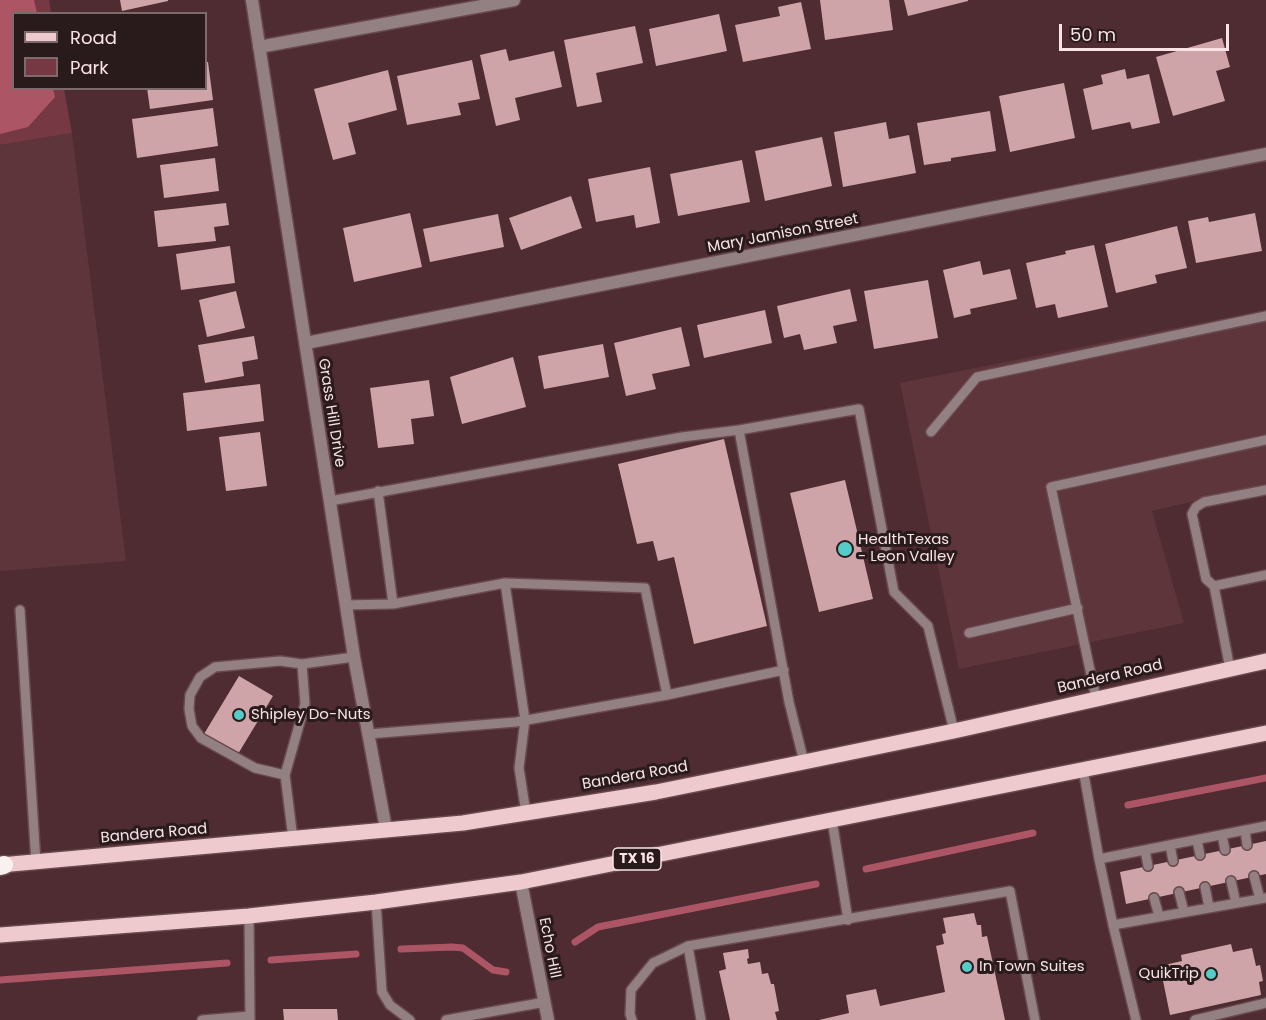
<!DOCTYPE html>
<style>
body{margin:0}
#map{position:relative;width:1266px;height:1020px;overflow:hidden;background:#4e2c31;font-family:Poppins,sans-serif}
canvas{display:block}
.legend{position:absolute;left:12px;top:12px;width:195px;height:78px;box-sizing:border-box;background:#291a1c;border:2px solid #7c6a6c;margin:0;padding:8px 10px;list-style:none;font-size:18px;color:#f9e3e5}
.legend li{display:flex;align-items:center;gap:12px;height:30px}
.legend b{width:30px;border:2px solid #7c6a6c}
.scale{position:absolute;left:1059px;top:24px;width:170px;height:27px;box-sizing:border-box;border:3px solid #f9e3e5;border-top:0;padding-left:8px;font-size:18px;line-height:21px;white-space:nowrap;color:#f9e3e5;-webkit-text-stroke:4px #291a1c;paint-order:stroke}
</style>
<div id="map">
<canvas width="1266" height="1020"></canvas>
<ul class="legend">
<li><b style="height:8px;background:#eec9cd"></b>Road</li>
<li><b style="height:16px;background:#763842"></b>Park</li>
</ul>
<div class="scale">50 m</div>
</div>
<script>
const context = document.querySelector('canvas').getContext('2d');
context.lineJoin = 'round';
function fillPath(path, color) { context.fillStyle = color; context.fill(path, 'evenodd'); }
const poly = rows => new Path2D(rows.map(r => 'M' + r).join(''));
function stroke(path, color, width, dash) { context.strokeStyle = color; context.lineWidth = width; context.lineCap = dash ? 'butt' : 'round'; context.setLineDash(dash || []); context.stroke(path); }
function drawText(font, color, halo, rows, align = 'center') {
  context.font = font + ' Poppins,sans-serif'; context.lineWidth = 6; context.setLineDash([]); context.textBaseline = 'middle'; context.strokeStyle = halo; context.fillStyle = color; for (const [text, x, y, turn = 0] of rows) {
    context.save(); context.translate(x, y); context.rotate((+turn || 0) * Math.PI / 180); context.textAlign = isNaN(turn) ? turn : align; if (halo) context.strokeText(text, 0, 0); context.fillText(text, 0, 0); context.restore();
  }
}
fillPath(poly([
 [72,133,126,561,0,571,0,145],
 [1266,310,1266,484,1152,511,1184,623,959,669,900,383]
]), '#5d353a');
fillPath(poly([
 [0,0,49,0,51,13,14,14,14,88,64,89,72,133,0,145]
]), '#763842');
fillPath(poly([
 [0,0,34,0,37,13,14,14,14,88,53,89,55,97,28,127,0,134]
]), '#ac5564');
stroke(poly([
 [1128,805,1266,778],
 [866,869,1033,833],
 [575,942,598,927,816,884],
 [401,949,452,947,463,948,493,970,506,972],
 [271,960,356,954],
 [0,980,227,963]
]), '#ac5564', 7);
fillPath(poly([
 [120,0,168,0,168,1,122,11],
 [820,0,889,0,893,30,825,40],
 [904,0,968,0,968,1,908,16],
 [801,2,811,49,743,62,735,25,780,16,778,7],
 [719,14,727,51,656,66,649,29],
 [635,26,643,63,596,73,602,102,577,107,564,40],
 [1222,38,1230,67,1216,71,1225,101,1173,116,1156,57],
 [506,49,509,61,554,51,562,87,515,98,520,120,496,126,480,55],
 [472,60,480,99,458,103,461,115,407,125,397,76],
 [206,62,208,62,213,100,150,109,147,88,206,88],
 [1125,69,1127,79,1149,74,1160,123,1132,129,1130,122,1092,130,1083,89,1103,84,1101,75],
 [388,70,397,110,348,123,356,154,333,160,314,89],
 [1064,83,1075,138,1010,152,999,96],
 [213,108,218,146,137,158,132,119],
 [990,111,996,151,951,158,951,161,924,165,917,123],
 [886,122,889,139,909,135,916,173,843,187,834,132],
 [822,137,832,186,765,201,755,151],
 [215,158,219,191,164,198,160,165],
 [742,160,750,202,678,216,670,174],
 [650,167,660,223,636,228,634,215,596,222,588,179],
 [571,196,582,228,521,250,509,218],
 [226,203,229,225,214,227,216,241,158,247,154,211],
 [410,213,422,267,354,282,343,228],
 [1255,213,1262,251,1196,263,1188,221,1208,217,1209,222],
 [498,214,504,247,430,262,423,229],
 [1177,226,1187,268,1155,275,1157,283,1116,293,1105,244],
 [1094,245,1108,307,1058,318,1055,304,1036,308,1026,263,1066,254,1065,251],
 [230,246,235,283,181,290,176,254],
 [980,261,983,275,1010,269,1017,299,970,309,971,314,954,318,943,270],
 [928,280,938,338,874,349,864,291],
 [850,289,857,321,833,326,837,343,804,350,800,334,784,338,777,306],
 [236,291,245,328,207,337,199,300],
 [765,310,772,343,704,358,697,325],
 [681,327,690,366,652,374,656,389,626,396,614,343],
 [254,336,258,359,242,362,244,376,205,383,198,345],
 [603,344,609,377,544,389,538,356],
 [513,357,526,407,462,424,450,377],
 [429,380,434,416,411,419,414,444,378,448,370,388],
 [260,384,264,421,187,431,183,393],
 [260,432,267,486,226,491,219,437],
 [724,439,767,626,694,644,674,557,658,561,653,541,637,544,618,464],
 [845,480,873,599,819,612,790,493],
 [239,676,273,696,238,754,204,734],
 [1266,841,1266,874,1126,904,1120,872],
 [974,913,977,925,981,925,982,937,987,936,1005,1020,819,1020,849,1013,846,995,876,989,880,1006,945,992,936,946,944,944,942,934,946,933,943,918],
 [1231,944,1233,952,1252,948,1256,966,1260,965,1263,981,1259,982,1261,995,1170,1015,1160,966,1182,961,1181,955],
 [748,949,749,958,747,959,748,964,760,962,762,974,768,973,771,984,774,984,779,1011,775,1012,777,1020,730,1020,719,971,726,969,723,953],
 [283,1009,337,1009,338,1020,284,1020]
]), '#cea4a8');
const service = poly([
 [739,430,859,409,894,592,928,626,954,731],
 [931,432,977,377,1266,316],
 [378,491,393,604,505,583,645,588,667,695,784,670],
 [330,501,682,437,739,430,789,702,804,762],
 [505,583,525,720,519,768,526,813],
 [1214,586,1206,579,1192,514,1196,507,1204,502,1266,490],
 [346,605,393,604],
 [20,610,36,863],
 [969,633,1078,608],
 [1230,669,1214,586,1266,575],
 [1096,698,1051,487,1266,440],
 [369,734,516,722,667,695],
 [1083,769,1099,859,1113,925],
 [285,775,255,768,201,738,192,726,189,709,190,695,200,677,215,667,280,661,302,664],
 [832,820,848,920],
 [1245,830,1247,845],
 [1222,835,1225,850],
 [293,839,285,775,305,704,302,664,354,657],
 [1197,840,1200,855],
 [1170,845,1173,861],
 [1145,850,1148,866],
 [1099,859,1266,826],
 [1254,876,1260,899],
 [1231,881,1236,903],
 [1205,887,1209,907],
 [1179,892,1184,912],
 [1154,898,1159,916],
 [376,902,382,992,390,1005,410,1020],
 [249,916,250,1020],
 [202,1020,250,1016],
 [446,1020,545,1002],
 [632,1020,630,1014,631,990,653,963,688,946],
 [701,1020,688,946,1010,891,1035,1020],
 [1136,1020,1113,925,1266,898],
 [1195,1020,1266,1003]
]);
const minor = poly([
 [252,0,354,657,386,829],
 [259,47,514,0],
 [306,343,1266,154],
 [521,882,548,1020]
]);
const primary = poly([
 [0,865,463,823,656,792,804,762,954,731,1266,661],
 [0,935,249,916,376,902,521,882,1266,733]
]);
const motorway = poly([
 [0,866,4,865]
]);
stroke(service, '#69494e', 12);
stroke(minor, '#69494e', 15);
stroke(primary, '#69494e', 18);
stroke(motorway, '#69494e', 21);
stroke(service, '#938082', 9);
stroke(minor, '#938082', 12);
stroke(primary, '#eec9cd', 15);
stroke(motorway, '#f9f0f0', 18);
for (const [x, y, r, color] of [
 [845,549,8,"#54cdc8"],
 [239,715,6,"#54cdc8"],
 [967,967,6,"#54cdc8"],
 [1211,974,6,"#54cdc8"]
]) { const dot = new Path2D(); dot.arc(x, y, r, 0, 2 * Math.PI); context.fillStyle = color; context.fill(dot); stroke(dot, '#291a1c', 2); }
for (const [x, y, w] of [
 [637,859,48]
]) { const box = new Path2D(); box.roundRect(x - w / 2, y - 11, w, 22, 4.5); context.fillStyle = '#291a1c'; context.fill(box); stroke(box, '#f9e3e5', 1.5); }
drawText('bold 14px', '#f9e3e5', null, [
 ["TX 16",637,859]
]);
drawText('15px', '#f9e3e5', '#291a1c', [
 ["Mary Jamison Street",783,234,-11],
 ["Grass Hill Drive",331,413,81],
 ["Bandera Road",1110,677,-13],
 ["Bandera Road",635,776,-10],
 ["Bandera Road",154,834,-5],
 ["Echo Hill",549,948,79]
]);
drawText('15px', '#f9e3e5', '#291a1c', [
 ["HealthTexas",858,540],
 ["- Leon Valley",858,557],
 ["Shipley Do-Nuts",251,715],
 ["In Town Suites",979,967],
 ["QuikTrip",1199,974,"right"]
], 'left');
</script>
